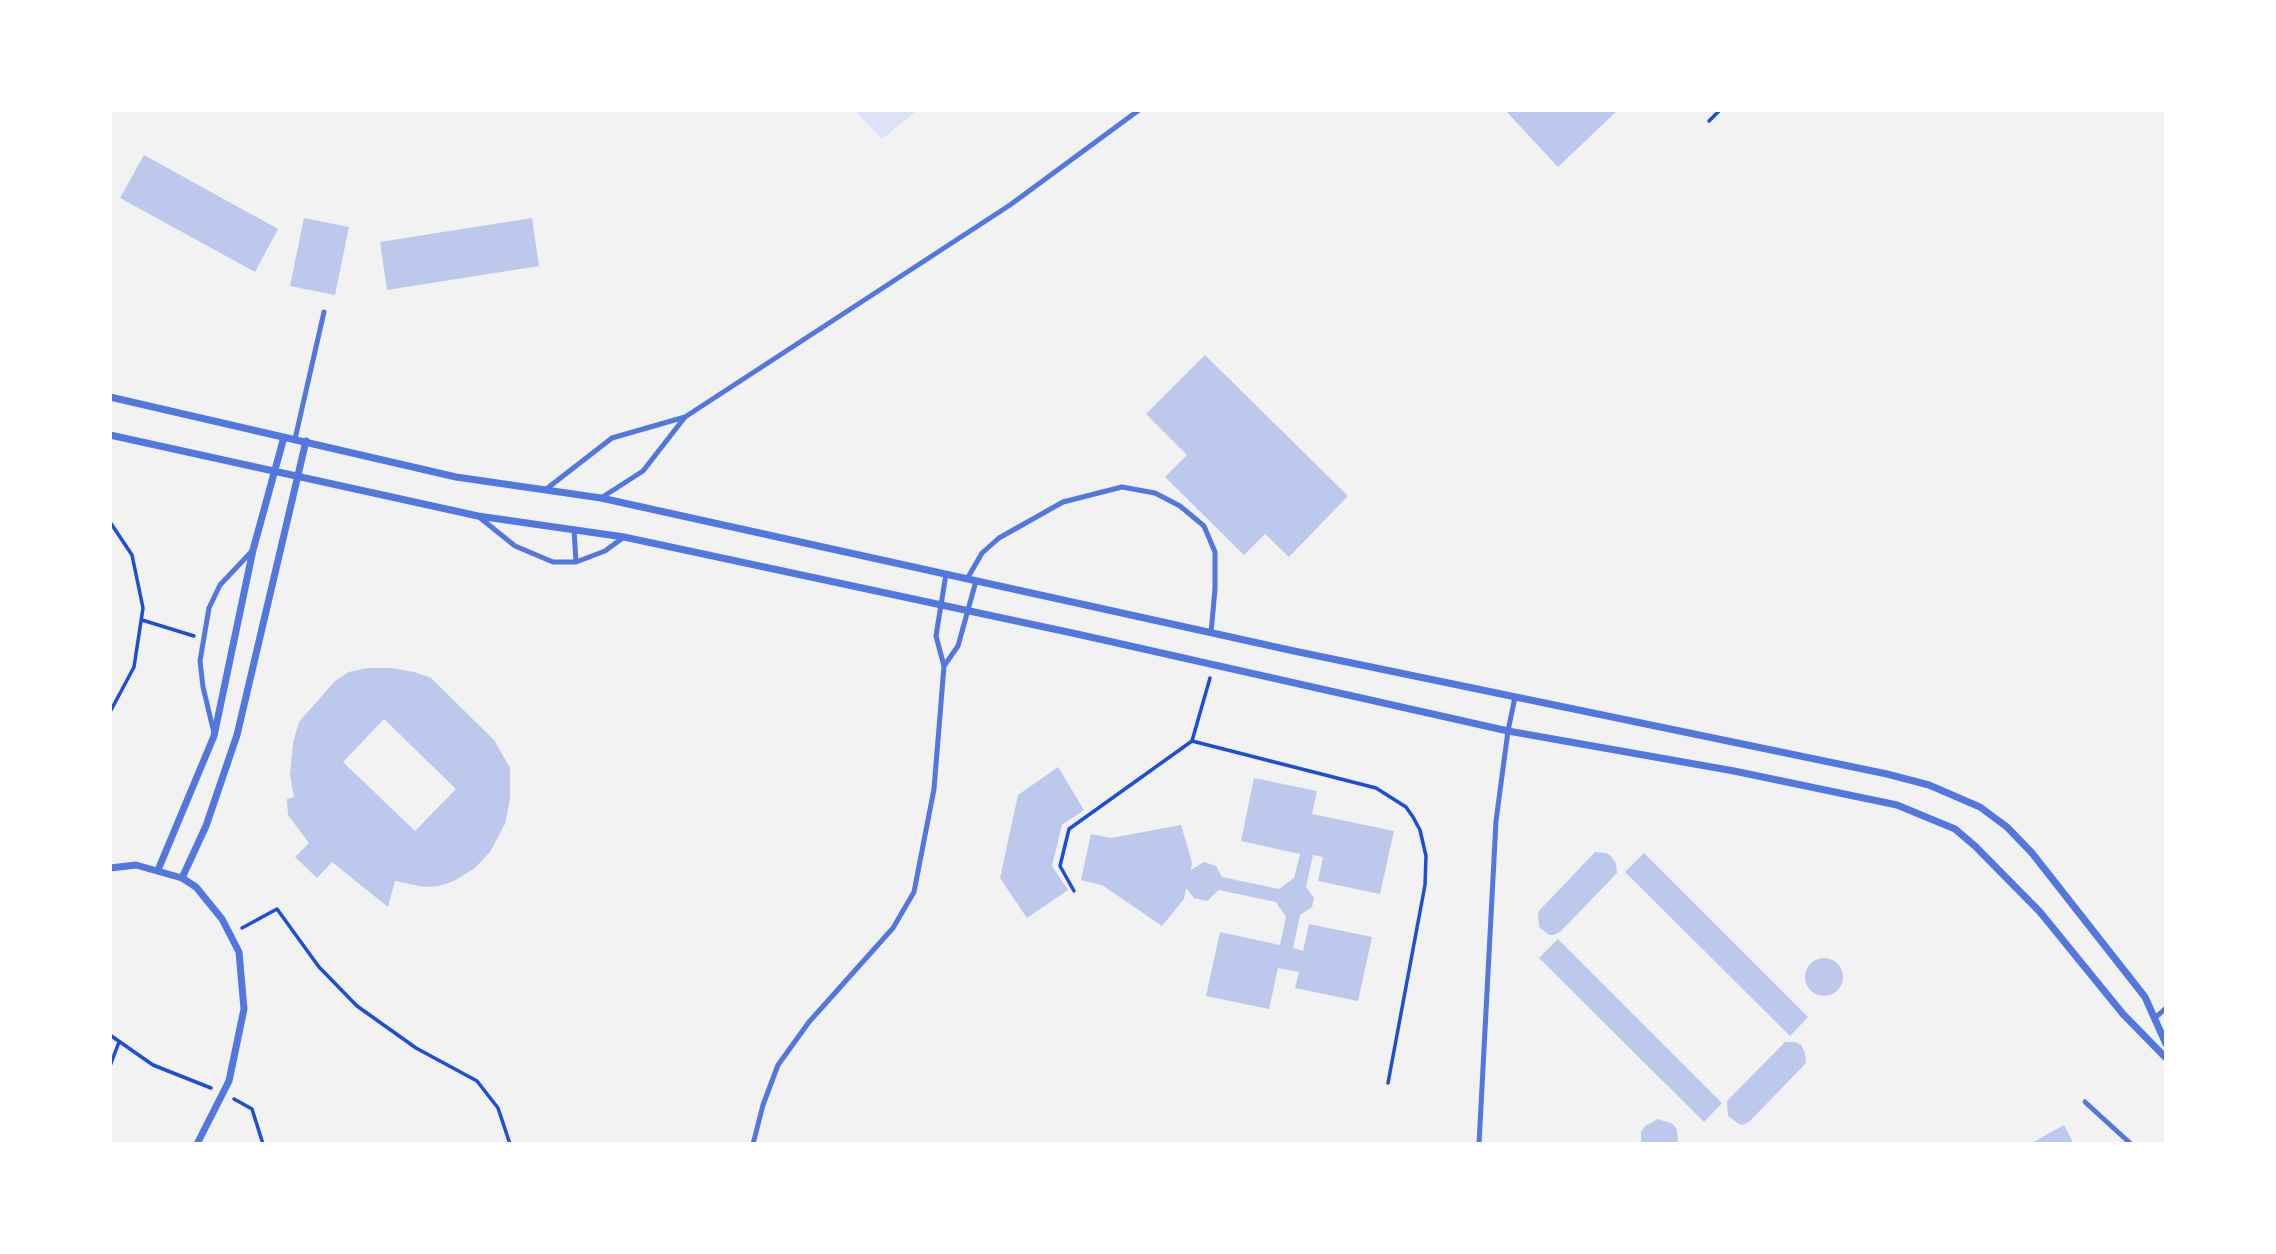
<!DOCTYPE html>
<style>
body{margin:0}
#map{position:relative;width:2276px;height:1254px;overflow:hidden;background:#f2f2f2;font-family:"Varela Round",sans-serif}
canvas{display:block}
.frame{position:absolute;inset:0;border:112px solid #fff;pointer-events:none}
</style>
<div id="map">
<canvas width="2276" height="1254"></canvas>
<div class="frame"></div>
</div>
<script>
const context = document.querySelector('canvas').getContext('2d');
context.lineJoin = 'round';
function fillPath(path, color) { context.fillStyle = color; context.fill(path, 'evenodd'); }
const poly = rows => new Path2D(rows.map(r => 'M' + r).join(''));
function stroke(path, color, width, dash) { context.strokeStyle = color; context.lineWidth = width; context.lineCap = dash ? 'butt' : 'round'; context.setLineDash(dash || []); context.stroke(path); }
fillPath(poly([
 [854,110,918,110,882,139]
]), '#dbe4f7');
fillPath(poly([
 [1505,110,1618,110,1558,167],
 [144,155,278,229,255,272,120,198],
 [304,218,349,227,335,295,290,286],
 [532,218,539,266,387,290,380,242],
 [1205,355,1348,496,1289,557,1265,534,1244,555,1165,477,1187,455,1146,414],
 [367,668,391,668,414,672,431,678,494,740,510,768,510,799,505,824,490,852,475,868,454,881,439,886,424,887,395,881,388,907,332,862,317,878,295,857,309,843,288,815,287,799,294,797,290,775,293,743,299,722,335,681,349,672],
 [384,719,456,789,415,831,343,762],
 [1058,767,1084,810,1062,825,1052,866,1068,890,1027,918,1000,878,1018,795],
 [1254,778,1317,791,1312,814,1394,831,1380,894,1318,881,1323,857,1313,855,1306,887,1314,898,1312,907,1300,915,1293,948,1303,951,1309,924,1372,937,1358,1001,1295,988,1299,972,1278,968,1269,1009,1206,996,1220,932,1280,945,1286,917,1276,902,1219,890,1207,901,1194,898,1186,888,1184,899,1162,926,1102,885,1081,880,1091,834,1111,838,1181,825,1192,862,1191,870,1204,862,1216,866,1222,877,1279,889,1294,878,1300,854,1241,841],
 [1595,852,1606,853,1611,856,1616,864,1617,873,1561,931,1554,935,1549,935,1539,927,1538,912],
 [1644,853,1808,1017,1790,1036,1625,872],
 [1558,939,1722,1103,1704,1122,1539,958],
 '1805 977a19 19 0 1 1 38 0a19 19 0 1 1-38 0Z',
 [1785,1042,1796,1042,1801,1045,1805,1053,1806,1063,1750,1121,1743,1125,1739,1124,1728,1116,1727,1101],
 [1658,1119,1673,1124,1677,1130,1678,1144,1641,1144,1641,1132,1645,1126],
 [2064,1125,2074,1144,2030,1144]
]), '#bdc9ec');
stroke(poly([
 [1709,121,1720,110],
 [110,522,132,555,143,608,134,667,110,712],
 [142,620,194,636],
 [1192,741,1376,788,1406,807,1413,817,1420,830,1426,856,1425,885,1388,1083],
 [1074,891,1060,866,1069,829,1192,741,1210,678],
 [242,928,277,909,319,967,357,1006,416,1048,477,1081,498,1108,510,1144],
 [110,1035,153,1065,211,1088],
 [110,1066,119,1042],
 [234,1099,252,1109,263,1144]
]), '#1d4ed8', 3.5);
stroke(poly([
 [295,439,324,312],
 [545,490,612,438,685,417,1010,205,1139,110],
 [601,498,643,471,685,417],
 [479,517,515,546,553,562,576,562,605,551,624,537],
 [574,529,576,562],
 [967,579,982,553,999,538,1063,502,1122,487,1155,493,1180,506,1204,526,1215,552,1215,589,1211,633],
 [944,666,958,646,976,581],
 [214,733,203,687,200,661,209,608,220,585,253,550],
 [2155,1018,2166,1008],
 [2085,1102,2131,1144],
 [753,1144,763,1105,778,1065,809,1022,893,928,914,892,934,789,944,666,936,636,946,574],
 [1479,1144,1496,821,1508,731,1515,697]
]), '#5277de', 5);
stroke(poly([
 [110,397,456,477,601,498,1294,651,1887,774,1929,785,1980,807,2007,827,2032,853,2145,997,2166,1044],
 [110,435,478,516,624,537,1077,634,1508,731,1734,771,1897,805,1955,829,1975,846,2040,912,2123,1014,2166,1058],
 [110,868,136,865,182,878,196,887,222,919,239,952,244,1009,229,1081,197,1144],
 [158,870,214,736,253,550,284,437],
 [182,878,206,826,237,735,306,441]
]), '#5277de', 7);
</script>
